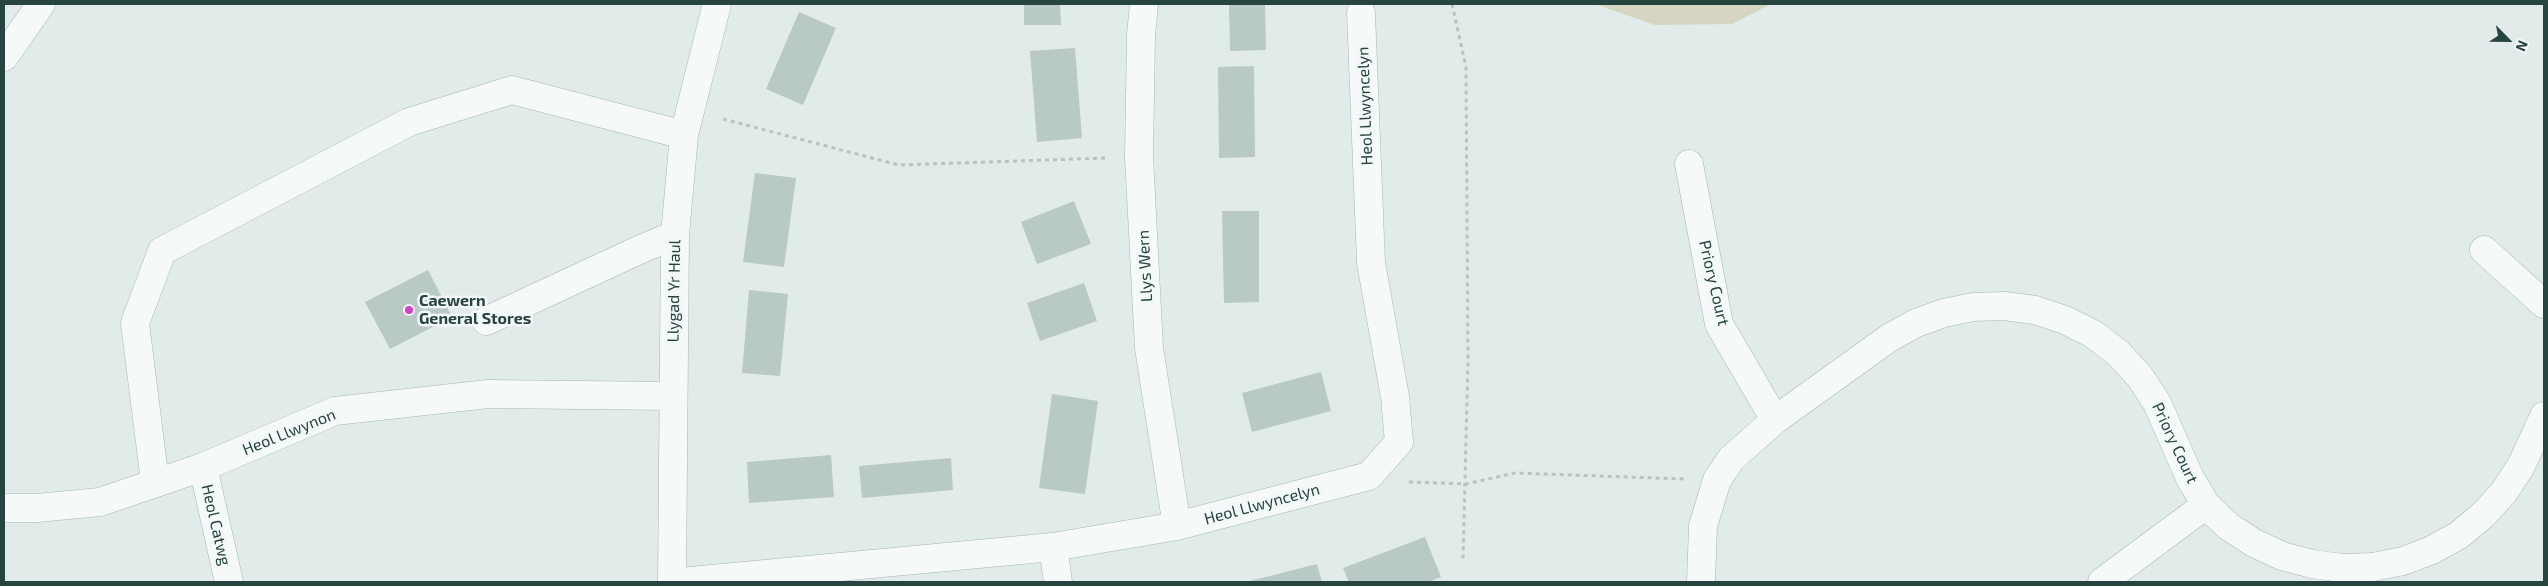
<!DOCTYPE html>
<style>
body{margin:0}
#map{position:relative;width:2548px;height:586px;overflow:hidden;background:#e1ebea;font-family:"Exo 2",sans-serif}
canvas{display:block}
.frame{position:absolute;inset:0;border:5px solid #284441;pointer-events:none}
.north{position:absolute;left:2483px;top:15px;width:50px;height:50px;-webkit-text-stroke:4px #f1f8f7;paint-order:stroke;rotate:113deg;font-size:14px;font-weight:700;line-height:20px;text-align:center;color:#284441}
.north::after{content:'';display:block;margin:auto;width:18px;height:22px;background:#284441;clip-path:polygon(50% 0,100% 100%,50% 72%,0 100%)}
</style>
<div id="map">
<canvas width="2548" height="586"></canvas>
<div class="frame"></div>
<div class="north">N</div>
</div>
<script>
const context = document.querySelector('canvas').getContext('2d');
context.lineJoin = 'round';
function fillPath(path, color) { context.fillStyle = color; context.fill(path, 'evenodd'); }
const poly = rows => new Path2D(rows.map(r => 'M' + r).join(''));
function stroke(path, color, width, dash) { context.strokeStyle = color; context.lineWidth = width; context.lineCap = dash ? 'butt' : 'round'; context.setLineDash(dash || []); context.stroke(path); }
function drawText(font, color, halo, rows, align = 'center') {
  context.font = font + ' "Exo 2",sans-serif'; context.lineWidth = 5; context.setLineDash([]); context.textBaseline = 'middle'; context.strokeStyle = halo; context.fillStyle = color; for (const [text, x, y, turn = 0] of rows) {
    context.save(); context.translate(x, y); context.rotate((+turn || 0) * Math.PI / 180); context.textAlign = isNaN(turn) ? turn : align; if (halo) context.strokeText(text, 0, 0); context.fillText(text, 0, 0); context.restore();
  }
}
fillPath(poly([
 [1595,4,1771,4,1732,24,1655,25]
]), '#d6d5c2');
fillPath(poly([
 [1024,4,1060,4,1061,25,1024,25],
 [1229,4,1265,4,1266,50,1230,51],
 [799,12,836,28,803,105,766,89],
 [1075,48,1082,138,1037,142,1030,51],
 [1254,66,1255,157,1219,158,1218,67],
 [755,173,796,178,784,267,743,262],
 [1074,201,1091,244,1037,264,1021,222],
 [1222,211,1259,211,1259,302,1224,303],
 [428,270,452,317,390,349,365,302],
 [1084,283,1097,321,1040,341,1027,303],
 [749,290,788,294,780,376,742,373],
 [1321,372,1331,411,1252,432,1242,393],
 [1052,394,1098,401,1085,494,1039,488],
 [831,455,834,497,749,503,747,462],
 [951,458,953,490,862,498,859,466],
 [1425,537,1441,577,1428,582,1349,582,1343,568],
 [1317,564,1322,582,1246,582]
]), '#b8c9c6');
const minor = poly([
 [1144,4,1141,35,1139,157,1149,348,1177,526],
 [4,57,41,4],
 [1689,164,1719,324,1775,420],
 [2484,250,2544,304],
 [486,321,641,249,675,235],
 [203,467,229,582],
 [155,482,135,323,162,251,409,122,512,90,684,135],
 [4,508,37,508,100,502,203,467,335,411,488,394,672,396],
 [1053,547,1058,582],
 [672,582,675,235,684,135,717,4],
 [680,582,1053,547,1177,526,1369,476,1399,442,1395,397,1371,263,1361,13],
 [1701,582,1703,526,1717,480,1731,459,1775,420,1889,338,1916,323,1944,313,1973,307,2004,306,2035,310,2065,320,2093,334,2118,353,2140,377,2157,403,2190,478,2206,505,2228,526,2254,543,2282,556,2312,564,2342,568,2373,567,2403,561,2432,550,2459,535,2483,515,2504,492,2521,466,2544,416],
 [2102,582,2206,505]
]);
stroke(minor, '#a6b6b4', 29);
stroke(poly([
 [1452,4,1466,67,1468,361,1463,560],
 [723,119,899,165,1106,158],
 [1409,482,1466,484,1515,473,1684,479]
]), '#b8c3c1', 3, [4, 4]);
stroke(minor, '#f5f9f8', 28);
for (const [x, y, r, color] of [
 [409,310,5,"#d93dcb"]
]) { const dot = new Path2D(); dot.arc(x, y, r, 0, 2 * Math.PI); context.fillStyle = color; context.fill(dot); stroke(dot, '#f1f8f7', 2); }
drawText('16px', '#284441', '#f1f8f7', [
 ["Heol Llwyncelyn",1365,106,-92],
 ["Llys Wern",1145,266,-93],
 ["Priory Court",1714,283,77],
 ["Llygad Yr Haul",674,291,-89],
 ["Heol Llwynon",289,432,-22],
 ["Priory Court",2175,443,65],
 ["Heol Llwyncelyn",1262,504,-15],
 ["Heol Catwg",216,525,77]
]);
drawText('bold 16px', '#284441', '#f1f8f7', [
 ["Caewern",419,301],
 ["General Stores",419,319]
], 'left');
</script>
